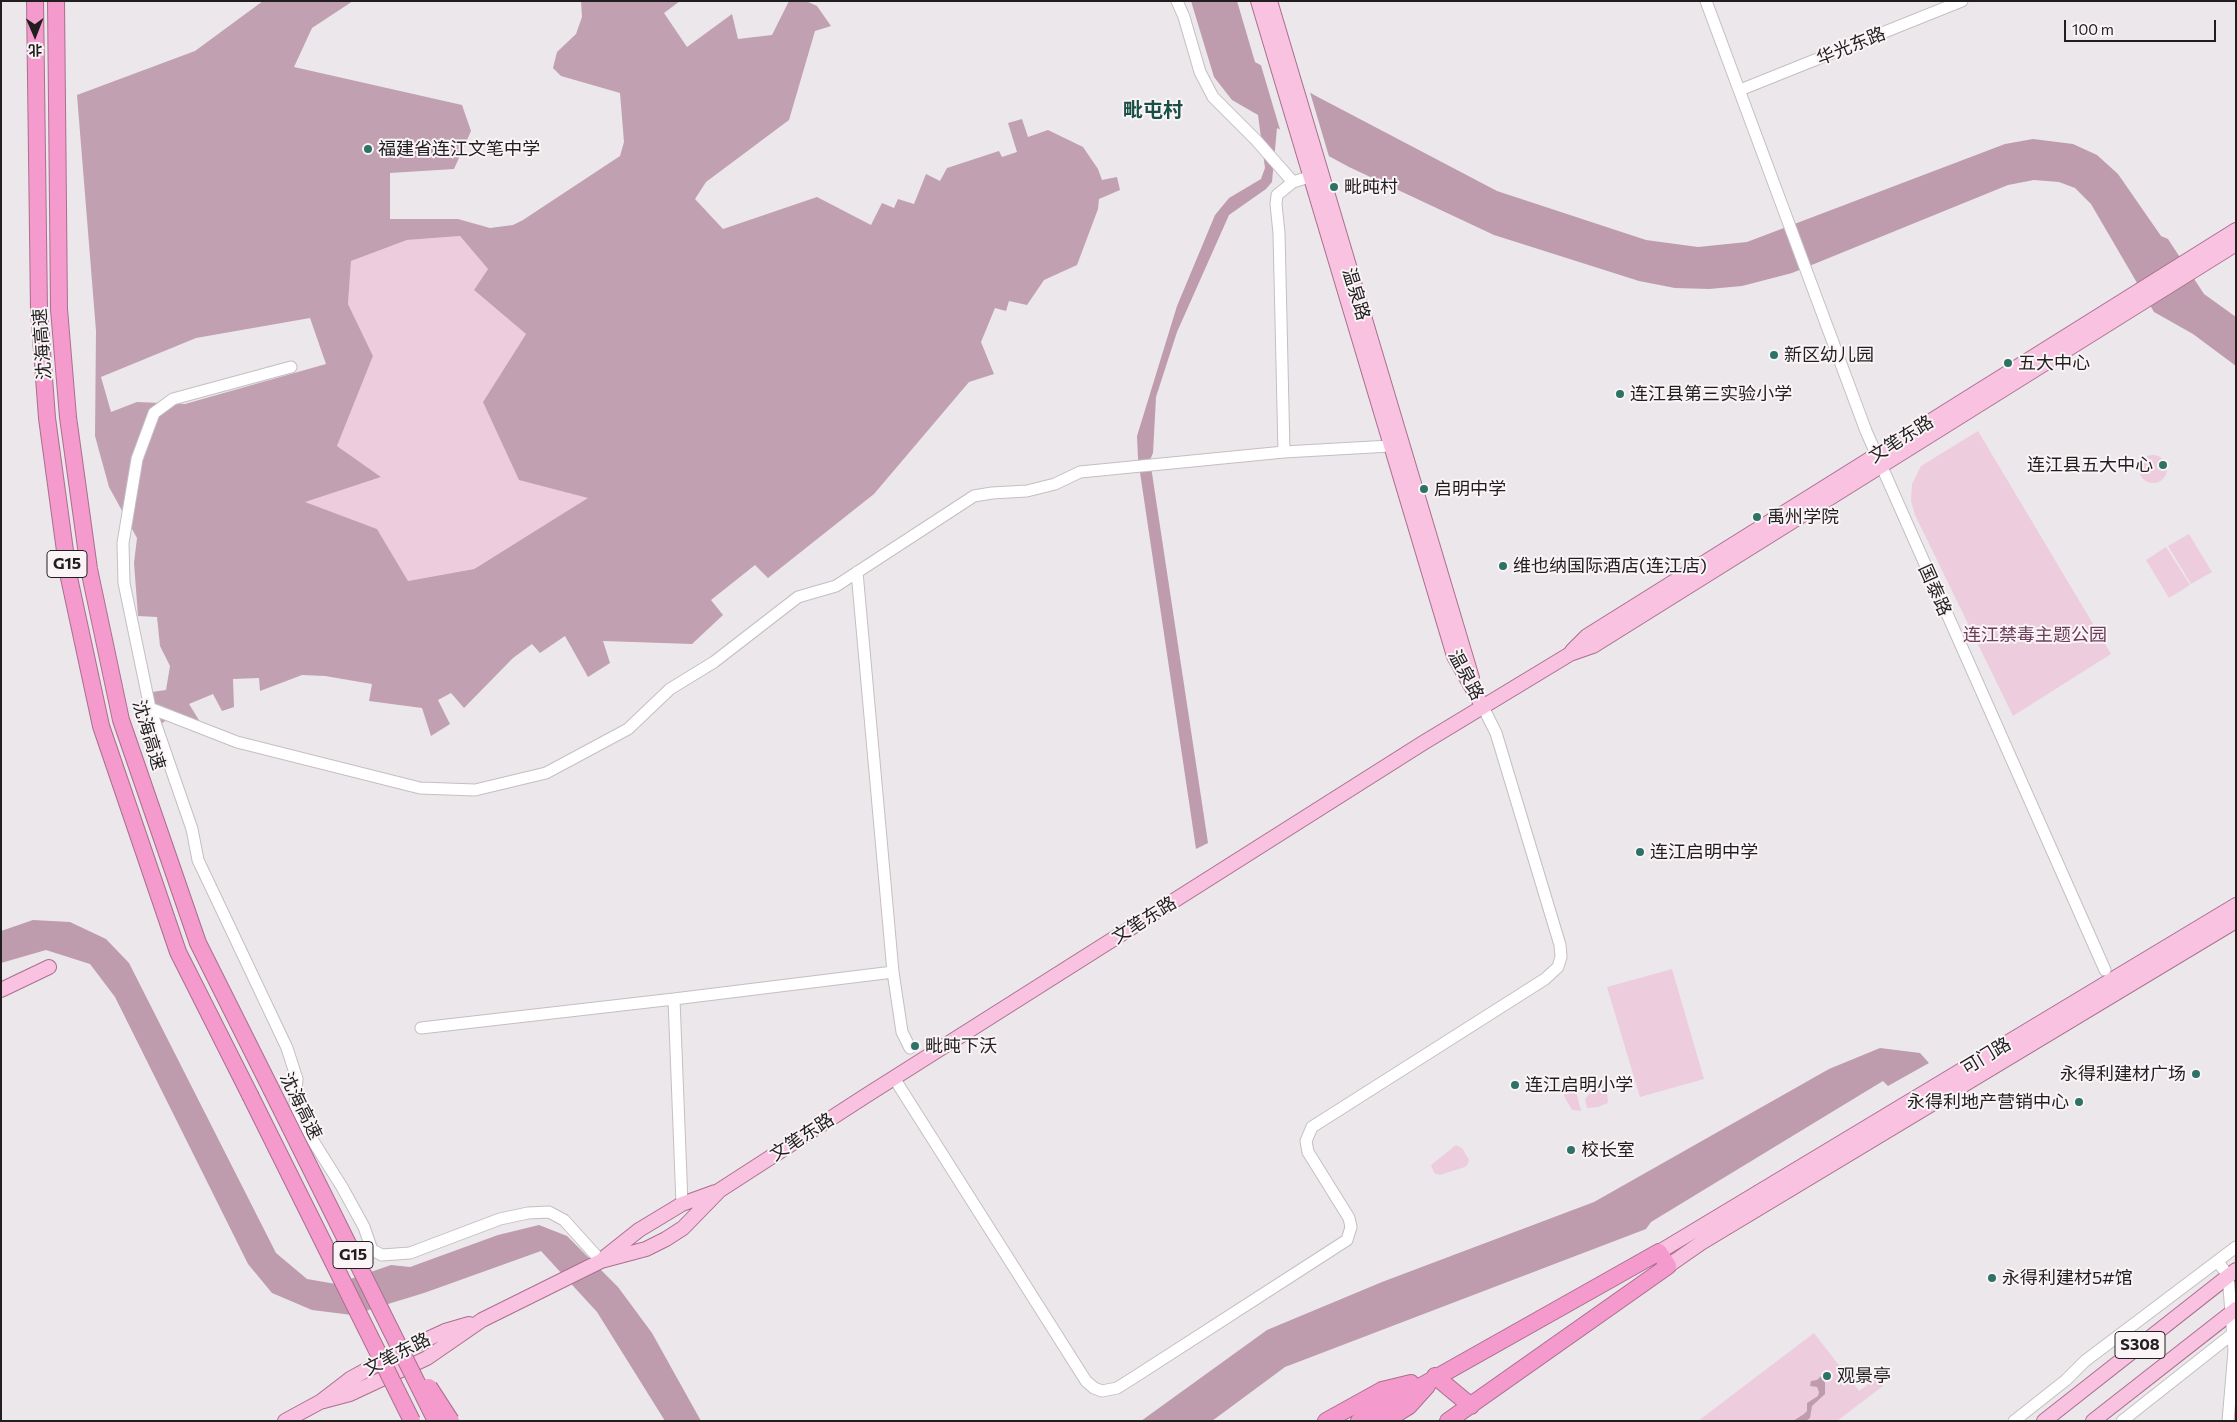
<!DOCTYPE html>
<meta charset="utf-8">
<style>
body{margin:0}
#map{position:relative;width:2237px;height:1422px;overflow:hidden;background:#ece7ea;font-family:Commissioner,"Noto Sans SC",sans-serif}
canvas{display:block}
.frame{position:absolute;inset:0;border:2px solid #201e1f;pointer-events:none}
.north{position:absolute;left:10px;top:10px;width:50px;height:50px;-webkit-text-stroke:4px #faf4f7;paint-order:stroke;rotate:179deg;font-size:14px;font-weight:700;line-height:20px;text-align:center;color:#201e1f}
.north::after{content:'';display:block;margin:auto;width:18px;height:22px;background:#201e1f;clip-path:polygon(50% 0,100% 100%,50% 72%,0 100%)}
.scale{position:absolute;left:2064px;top:20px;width:152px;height:22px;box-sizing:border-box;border:2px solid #201e1f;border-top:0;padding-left:6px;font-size:15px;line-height:18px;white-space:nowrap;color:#201e1f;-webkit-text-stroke:4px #faf4f7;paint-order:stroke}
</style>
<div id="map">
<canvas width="2237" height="1422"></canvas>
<div class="frame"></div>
<div class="north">北</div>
<div class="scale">100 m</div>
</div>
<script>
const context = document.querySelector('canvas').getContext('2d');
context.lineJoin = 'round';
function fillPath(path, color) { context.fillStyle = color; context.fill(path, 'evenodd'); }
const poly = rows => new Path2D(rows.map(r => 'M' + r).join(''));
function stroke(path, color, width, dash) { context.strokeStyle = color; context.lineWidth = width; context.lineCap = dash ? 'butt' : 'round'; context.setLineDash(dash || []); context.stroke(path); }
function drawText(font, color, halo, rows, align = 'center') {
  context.font = font + ' Commissioner,"Noto Sans SC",sans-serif'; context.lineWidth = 4; context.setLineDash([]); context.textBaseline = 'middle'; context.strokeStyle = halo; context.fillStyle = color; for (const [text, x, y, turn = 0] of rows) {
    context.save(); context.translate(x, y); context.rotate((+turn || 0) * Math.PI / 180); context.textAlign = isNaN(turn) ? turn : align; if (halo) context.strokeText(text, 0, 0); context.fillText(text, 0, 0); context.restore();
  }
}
fillPath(poly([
 [460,236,488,269,474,290,526,334,483,402,589,498,473,569,408,581,377,529,304,502,381,477,337,446,373,356,348,304,351,261,407,240],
 [1978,431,2111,654,2013,716,1915,515,1911,501,1912,484,1921,466],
 '2139 469a14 14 0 1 1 28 0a14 14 0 1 1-28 0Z',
 [2189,534,2212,572,2191,584,2168,546],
 [2166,547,2190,585,2169,598,2146,560],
 [1672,969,1704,1079,1640,1097,1607,987],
 [1600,1081,1604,1081,1606,1085,1608,1103,1598,1107,1587,1108,1585,1099],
 [1569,1086,1577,1095,1581,1111,1572,1110,1564,1096,1565,1089],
 [1456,1145,1462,1148,1469,1160,1468,1164,1465,1167,1440,1175,1434,1173,1431,1165],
 [1814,1333,1859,1391,1877,1378,1883,1386,1837,1421,1698,1421]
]), '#edccdd');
fillPath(poly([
 [263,1,353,1,312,28,294,67,462,105,471,131,454,169,390,173,390,219,458,219,490,228,513,225,523,220,620,156,624,142,620,93,561,76,553,68,557,52,576,34,582,17,581,1,680,1,664,13,687,47,732,14,738,39,772,35,789,1,806,1,817,6,831,26,815,31,789,120,706,182,695,199,723,229,817,197,871,225,882,203,894,208,898,199,914,204,926,174,940,181,947,168,999,151,1002,157,1017,152,1008,123,1022,119,1028,137,1048,130,1083,147,1098,169,1102,180,1117,177,1120,190,1099,199,1098,209,1077,265,1044,280,1027,305,1009,301,1006,311,995,308,981,342,994,374,969,382,874,494,768,578,755,565,711,600,723,615,692,644,603,641,610,663,588,677,565,636,540,653,532,644,513,658,464,708,451,693,438,700,450,724,431,736,422,708,369,701,372,684,325,676,302,675,260,691,259,678,233,679,234,707,222,711,213,694,189,704,202,725,165,721,159,726,152,692,166,690,170,666,160,646,157,617,138,616,134,563,137,538,109,487,95,436,96,331,77,95,195,51],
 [460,236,488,269,474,290,526,334,483,402,519,480,588,498,474,569,408,581,377,529,305,502,381,477,337,446,373,356,348,304,351,261,407,240],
 [310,318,326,364,185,404,137,402,111,412,101,377,196,338]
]), '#c1a0b1');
fillPath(poly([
 [1191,1,1237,1,1255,62,1316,96,1497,191,1646,240,1698,247,1747,242,2005,144,2033,139,2073,144,2097,155,2118,174,2161,236,2168,239,2204,294,2236,317,2236,366,2193,334,2154,312,2091,204,2075,188,2059,182,2034,180,2008,185,1792,273,1742,286,1709,289,1675,288,1639,281,1494,235,1349,167,1277,128,1272,182,1266,189,1229,215,1177,332,1156,397,1153,453,1150,460,1208,843,1196,849,1138,459,1137,436,1177,306,1215,215,1229,198,1261,179,1265,168,1258,115,1232,100,1214,77],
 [33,920,70,922,106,939,129,963,276,1253,307,1279,336,1284,391,1265,410,1267,498,1235,539,1225,567,1236,618,1287,652,1333,701,1421,665,1421,597,1312,541,1251,424,1293,352,1315,312,1310,272,1293,248,1264,115,997,90,964,46,950,1,963,1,931],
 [1880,1048,1920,1053,1929,1063,1888,1086,1883,1081,1651,1222,1646,1229,1285,1367,1212,1421,1141,1421,1267,1330,1382,1282,1594,1202,1829,1069],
 [1821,1376,1825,1383,1825,1394,1812,1406,1810,1418,1806,1421,1793,1421,1804,1414,1807,1411,1807,1403,1818,1396,1819,1392,1817,1387,1810,1386,1811,1381,1817,1380]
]), '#be9cae');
fillPath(poly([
 [1260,62,1309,89,1330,160,1281,133]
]), '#ece7ea');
const minor = poly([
 [1177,1,1184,17,1200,72,1213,97,1256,140,1293,182],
 [1706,1,1866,431,2105,970],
 [1740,90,1962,1],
 [291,367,173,399,154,413,137,459,123,543,124,583,150,708,192,829,198,860,287,1048,297,1079,295,1104,298,1117,342,1187,364,1227,372,1250,382,1255,410,1253,500,1219,528,1213,549,1212,564,1220,601,1261],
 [1284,452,1279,233,1276,204,1277,195,1293,182,1309,177],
 [857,572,893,972,902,1032,910,1048],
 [150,708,237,742,420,788,475,790,546,773,628,729,670,689,714,662,798,597,836,586,974,496,992,493,1027,491,1055,484,1080,472,1284,452,1390,446],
 [674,999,893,972],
 [421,1028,674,999,682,1204],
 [894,1078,1086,1381,1094,1388,1102,1391,1117,1388,1133,1378,1347,1240,1351,1227,1349,1218,1308,1152,1306,1141,1312,1127,1545,979,1558,967,1561,957,1560,945,1496,733,1483,707],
 [2217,1261,2228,1275,2234,1351,2228,1421],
 [2014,1421,2066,1380,2085,1361,2236,1247],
 [2122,1421,2236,1331]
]);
const major = poly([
 [1258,1,1454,656,1483,707],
 [1270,1,1472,678],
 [1572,651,1587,636,2236,230],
 [1,990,49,967],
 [1659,1252,2236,905],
 [605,1257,639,1230,682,1204,715,1192],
 [1668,1266,1701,1243,2236,921],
 [320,1402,350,1394,427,1358,482,1320,601,1261,646,1249,666,1239,683,1228,720,1190,867,1095,1423,743,1570,654,1593,646,2236,244],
 [285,1421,320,1402,350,1379,397,1353,445,1331,469,1324],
 [2044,1421,2236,1270],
 [2093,1421,2236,1309]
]);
const highway = poly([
 [35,1,39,310,47,418,68,573,101,726,178,952,250,1095],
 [56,1,59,309,68,417,89,569,121,720,198,943,271,1089],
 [1435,1376,1471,1406],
 [1326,1421,1382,1390,1411,1383],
 [1359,1421,1659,1252,1668,1266,1448,1421],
 [1385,1421,1409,1406,1427,1386]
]);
stroke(minor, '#c4bfc2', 13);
stroke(major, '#aa6f8f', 16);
stroke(highway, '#aa6f8f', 18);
stroke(minor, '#fff', 11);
stroke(major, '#f8c2e0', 14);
stroke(highway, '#f49acc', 16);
const highwayBridge = poly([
 [271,1089,436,1421],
 [250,1095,412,1421],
 [429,1387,451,1421]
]);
stroke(highwayBridge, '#aa6f8f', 18, []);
stroke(highwayBridge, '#f49acc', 16);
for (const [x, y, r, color] of [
 [368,149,5,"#2d7265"],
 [1334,187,5,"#2d7265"],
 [1774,355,5,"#2d7265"],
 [2008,363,5,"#2d7265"],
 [1620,394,5,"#2d7265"],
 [2163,465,5,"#2d7265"],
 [1424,489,5,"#2d7265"],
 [1757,517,5,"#2d7265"],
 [1503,566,5,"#2d7265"],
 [1640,852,5,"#2d7265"],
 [915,1046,5,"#2d7265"],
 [2196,1074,5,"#2d7265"],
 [1515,1085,5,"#2d7265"],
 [2079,1102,5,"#2d7265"],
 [1571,1150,5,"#2d7265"],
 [1992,1278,5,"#2d7265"],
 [1827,1376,5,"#2d7265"]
]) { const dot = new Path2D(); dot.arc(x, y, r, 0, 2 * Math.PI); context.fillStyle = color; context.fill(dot); stroke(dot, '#faf4f7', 2); }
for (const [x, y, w] of [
 [67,564,40],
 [353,1255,40],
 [2140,1345,50]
]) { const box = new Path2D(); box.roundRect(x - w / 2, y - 13.5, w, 27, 4); context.fillStyle = '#faf4f7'; context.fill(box); stroke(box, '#201e1f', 1); }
drawText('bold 16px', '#201e1f', null, [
 ["G15",67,564],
 ["G15",353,1255],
 ["S308",2140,1345]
]);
drawText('18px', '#201e1f', '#faf4f7', [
 ["华光东路",1851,46,-22],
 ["温泉路",1356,294,73],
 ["沈海高速",42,344,-94],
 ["文笔东路",1901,439,-32],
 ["国泰路",1935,590,66],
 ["温泉路",1466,675,62],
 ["沈海高速",149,735,73],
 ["文笔东路",1144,920,-32],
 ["可门路",1986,1056,-31],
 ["沈海高速",301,1106,64],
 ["文笔东路",802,1137,-33],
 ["文笔东路",397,1354,-27]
]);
drawText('18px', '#201e1f', '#faf4f7', [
 ["福建省连江文笔中学",378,149],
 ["毗旽村",1344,187],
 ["新区幼儿园",1784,355],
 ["五大中心",2018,363],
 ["连江县第三实验小学",1630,394],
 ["连江县五大中心",2153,465,"right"],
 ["启明中学",1434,489],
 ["禹州学院",1767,517],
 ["维也纳国际酒店(连江店)",1513,566],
 ["连江启明中学",1650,852],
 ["毗旽下沃",925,1046],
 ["永得利建材广场",2186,1074,"right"],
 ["连江启明小学",1525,1085],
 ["永得利地产营销中心",2069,1102,"right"],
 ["校长室",1581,1150],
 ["永得利建材5#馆",2002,1278],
 ["观景亭",1837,1376]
], 'left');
drawText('18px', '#6c3d58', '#faf4f7', [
 ["连江禁毒主题公园",2035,635]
]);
drawText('bold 20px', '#195046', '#faf4f7', [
 ["毗屯村",1153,110]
]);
</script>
